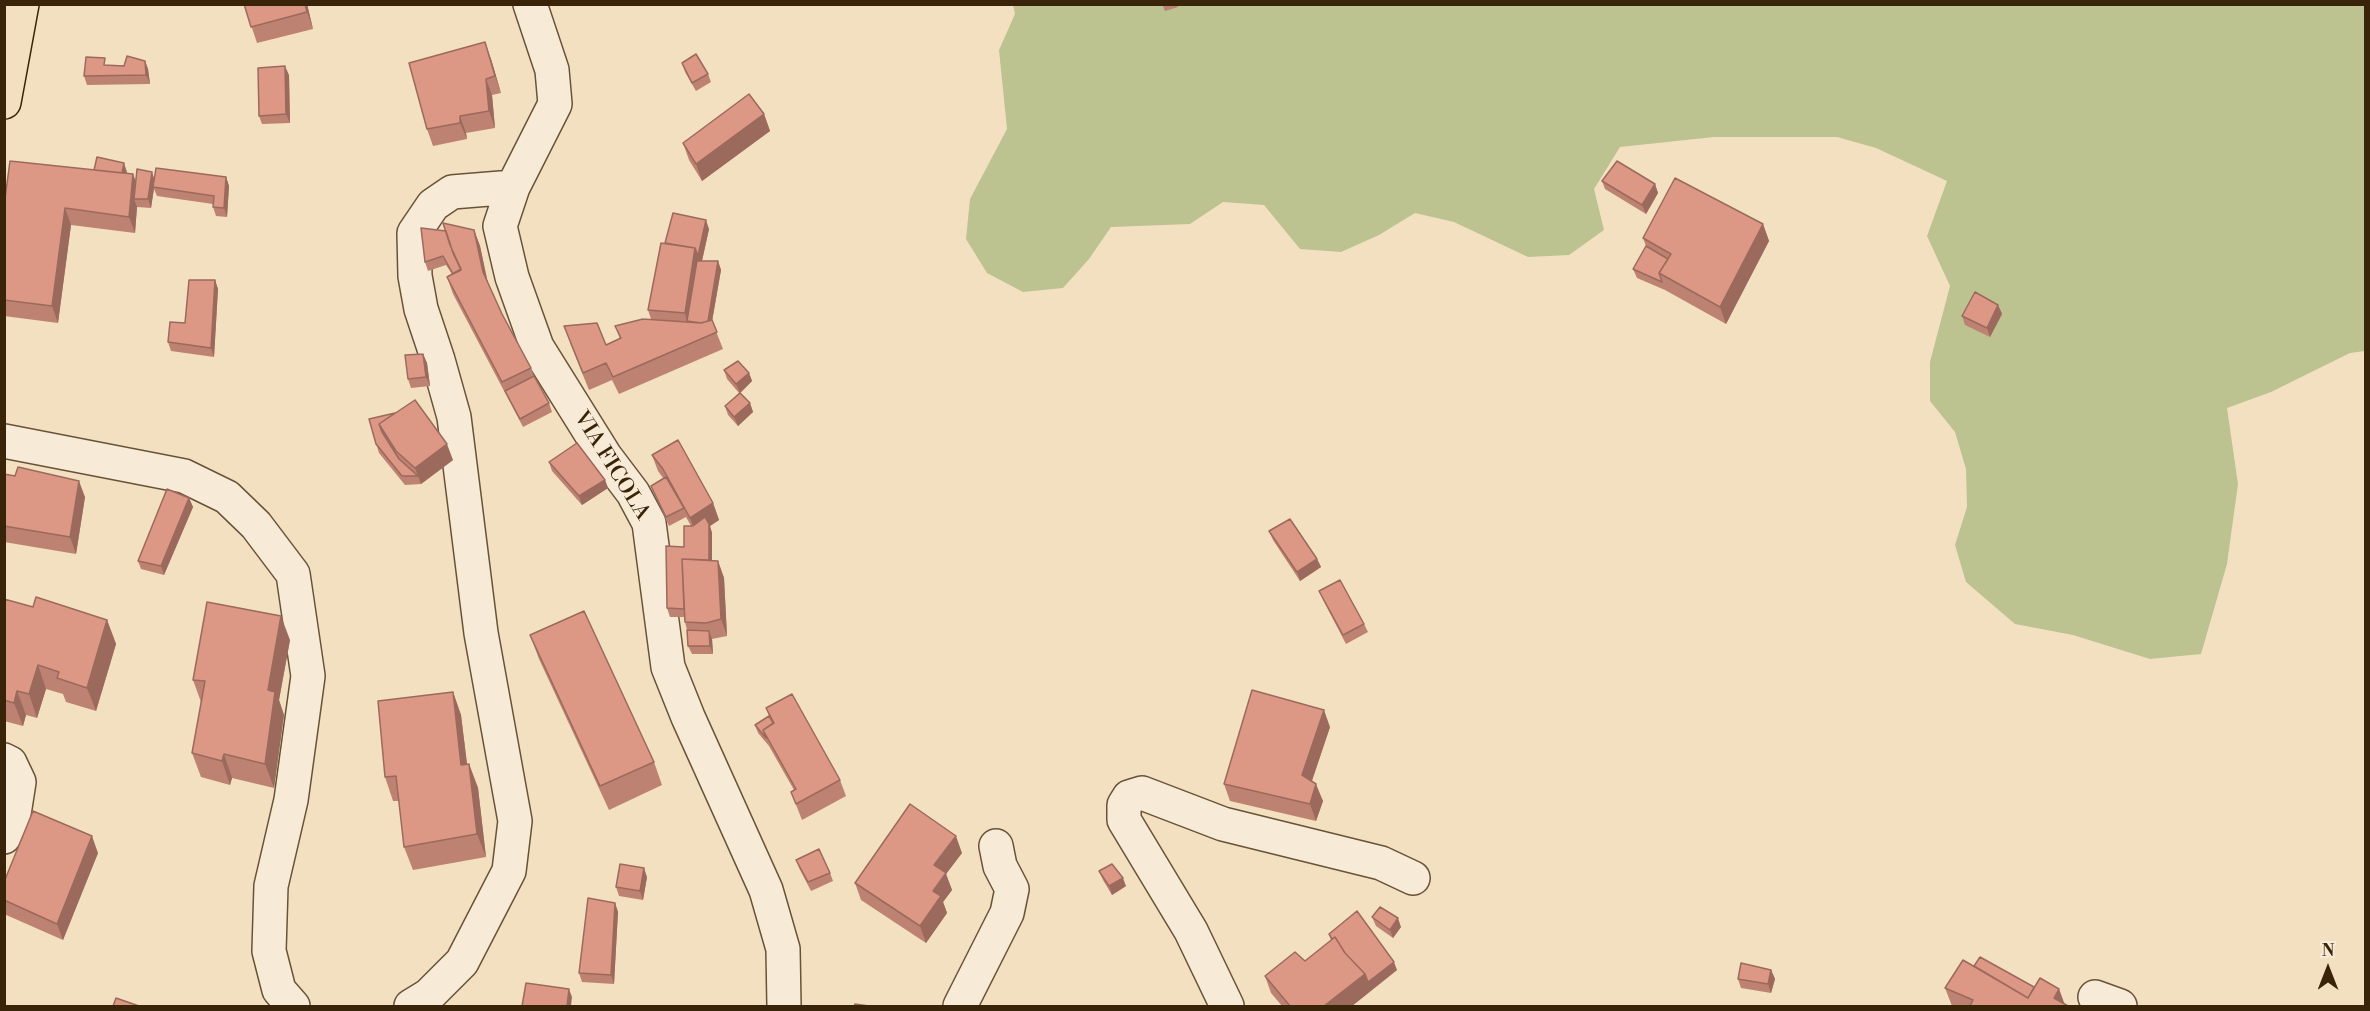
<!DOCTYPE html>
<style>
body{margin:0}
#map{position:relative;width:2370px;height:1011px;overflow:hidden;background:#f3e0c1;font-family:"Libre Bodoni",serif}
canvas{display:block}
.frame{position:absolute;inset:0;border:6px solid #392409;pointer-events:none}
.north{position:absolute;left:2298px;top:939px;width:60px;height:60px;-webkit-text-stroke:4px #f7ebd7;paint-order:stroke;rotate:0deg;font-size:16px;font-weight:700;line-height:24px;text-align:center;color:#392409}
.north::after{content:'';display:block;margin:auto;width:21px;height:27px;background:#392409;clip-path:polygon(50% 0,100% 100%,50% 72%,0 100%)}
</style>
<div id="map">
<canvas width="2370" height="1011"></canvas>
<div class="frame"></div>
<div class="north">N</div>
</div>
<script>
const context = document.querySelector('canvas').getContext('2d');
context.lineJoin = 'round';
function fillPath(path, color) { context.fillStyle = color; context.fill(path, 'evenodd'); }
const poly = rows => new Path2D(rows.map(r => 'M' + r).join(''));
function stroke(path, color, width, dash) { context.strokeStyle = color; context.lineWidth = width; context.lineCap = dash ? 'butt' : 'round'; context.setLineDash(dash || []); context.stroke(path); }
function drawText(font, color, halo, rows, align = 'center') {
  context.font = font + ' "Libre Bodoni",serif'; context.lineWidth = 6; context.setLineDash([]); context.textBaseline = 'middle'; context.strokeStyle = halo; context.fillStyle = color; for (const [text, x, y, turn = 0] of rows) {
    context.save(); context.translate(x, y); context.rotate((+turn || 0) * Math.PI / 180); context.textAlign = isNaN(turn) ? turn : align; if (halo) context.strokeText(text, 0, 0); context.fillText(text, 0, 0); context.restore();
  }
}
fillPath(poly([
 [1013,5,2365,5,2365,351,2350,353,2271,392,2227,408,2238,484,2227,564,2201,654,2150,659,2073,635,2015,624,1966,582,1955,545,1967,507,1966,469,1955,432,1930,401,1930,362,1950,286,1927,236,1947,181,1876,148,1837,137,1714,137,1620,147,1594,189,1604,230,1569,255,1528,257,1454,222,1415,213,1379,235,1341,252,1300,249,1264,205,1223,202,1190,224,1111,227,1089,259,1063,288,1023,292,987,273,966,239,970,199,1007,129,999,50,1015,14]
]), '#bdc291');
const minor = poly([
 [530,4,552,70,555,104,513,187,500,226,512,277,537,347,605,456,633,493,649,523,668,667,688,717,766,890,783,949,784,1006],
 [4,441,184,476,227,497,256,525,293,574,308,676,291,800,271,886,269,951,279,990,293,1006],
 [4,760,10,763,19,782,14,814,4,837],
 [2095,997,2120,1006],
 [411,1006,429,995,462,962,509,871,515,821,481,633,454,417,438,360,421,309,415,276,414,233,433,205,452,192,513,187],
 [960,1006,1007,913,1012,889,1000,866,996,846],
 [1227,1006,1191,931,1124,820,1124,805,1129,797,1142,793,1223,824,1381,863,1413,878]
]);
const major = poly([
 [4,102,22,4]
]);
stroke(minor, '#685337', 36);
stroke(major, '#392409', 36);
stroke(minor, '#f7ebd7', 33);
stroke(major, '#f3e0c1', 33);
fillPath(poly([
 [244,4,307,4,313,29,257,43],
 [1162,4,1177,4,1178,7,1165,11],
 [491,59,501,93,492,95,495,128,466,133,467,139,433,146,427,129],
 [145,61,148,69,150,84,87,85,84,76,108,65,124,66],
 [682,63,708,74,711,82,696,91,685,72],
 [289,75,290,123,262,124,259,116],
 [764,114,770,131,702,181,689,160,683,143],
 [94,170,127,172,127,173,133,174,136,182,154,179,226,177,229,186,227,217,216,216,213,207,213,204,157,196,154,189,151,208,137,207,135,233,71,225,58,323,4,316,4,206],
 [1602,181,1655,184,1658,193,1646,214,1605,189],
 [1763,224,1769,241,1726,324,1665,290,1637,278,1633,269,1646,246,1643,238],
 [709,229,702,261,718,261,721,270,712,321,723,349,619,394,612,380,589,390,570,343,606,345,620,339,615,326,651,319,648,310,665,243],
 [474,230,480,246,488,283,502,314,531,368,534,376,549,403,552,412,523,427,453,294,447,277,452,274,446,265,428,271,425,262,446,231],
 [215,280,218,289,214,357,171,351,168,342,185,323],
 [1998,305,2002,314,1990,337,1965,325,1962,316],
 [423,354,427,363,430,386,411,388,408,379],
 [724,370,749,373,752,381,740,393,750,403,753,412,738,426,728,415,725,406,739,393,727,379],
 [369,419,453,460,421,484,405,485,379,453],
 [652,455,713,503,719,520,710,526,712,533,712,561,718,561,724,578,727,636,712,639,713,654,692,654,688,646,687,630,685,622,684,617,670,617,667,608,684,547,691,526,686,517,669,526,651,486,663,478,658,471],
 [549,462,605,480,608,488,582,505,552,471],
 [4,474,85,497,76,554,4,542],
 [189,498,193,507,164,575,141,569,138,561],
 [1269,531,1317,559,1321,567,1300,581,1273,540],
 [1319,591,1364,624,1368,632,1346,644,1323,600],
 [4,599,33,607,107,620,116,644,96,711,66,702,63,694,46,689,37,718,26,715,23,726,4,721],
 [530,635,654,762,662,785,609,810,539,659],
 [290,640,279,700,284,715,274,788,232,778,230,785,201,777,192,753,201,702,193,680],
 [453,692,461,715,467,764,469,764,478,788,486,857,413,870,404,847,399,801,393,801,385,777],
 [766,708,840,780,846,796,802,820,791,792,794,790,769,746,758,733,755,725,769,716],
 [1330,727,1312,781,1323,801,1316,821,1230,801,1224,784],
 [98,853,63,940,4,914,4,882],
 [962,853,946,874,952,890,943,902,947,913,926,943,861,900,855,883],
 [796,860,830,873,833,881,811,891,799,868],
 [1099,871,1126,886,1112,895,1103,880],
 [647,877,643,900,619,896,616,887],
 [615,903,618,912,614,984,582,982,579,973],
 [1372,917,1401,927,1393,938,1376,926],
 [1329,934,1397,970,1352,1006,1282,1006,1271,993,1265,976,1305,961,1331,940],
 [1974,966,2034,987,2059,989,2065,1005,2068,1006,1952,1006,1945,988],
 [1771,970,1775,979,1771,993,1741,988,1738,979]
]), '#be8272');
fillPath(poly([
 [305,4,307,4,313,29,307,12],
 [485,42,491,59,501,93,495,76],
 [145,61,148,69,150,84,146,75],
 [285,66,289,75,290,123,286,114],
 [486,79,492,95,495,128,489,111],
 [764,114,770,131,702,181,696,164],
 [460,116,466,133,467,139,460,123],
 [124,163,127,172,123,189,120,181],
 [152,172,155,181,151,208,148,199],
 [133,174,139,191,134,199,137,207,135,233,129,217],
 [226,177,229,186,227,217,224,208],
 [1655,184,1658,193,1646,214,1642,205],
 [65,208,71,225,58,323,52,306],
 [706,220,709,229,701,265,687,321,685,313,695,248],
 [1763,224,1769,241,1726,324,1720,307],
 [474,230,480,246,489,289,483,272],
 [718,261,721,270,710,333,707,324],
 [215,280,218,289,214,357,211,348],
 [1998,305,2002,314,1990,337,1987,328],
 [423,354,427,363,430,386,426,377],
 [749,373,752,381,740,393,736,384],
 [750,403,753,412,738,426,734,417],
 [447,444,453,460,421,484,415,468],
 [605,480,608,488,582,505,579,496],
 [79,481,85,497,76,554,70,537],
 [189,498,193,507,164,575,161,566],
 [713,503,719,520,710,526,712,533,712,576,690,518],
 [1317,559,1321,567,1300,581,1297,572],
 [718,561,724,578,727,636,721,619],
 [281,616,290,640,279,700,284,715,274,788,265,764,268,690],
 [107,620,116,644,96,711,87,688],
 [709,631,712,639,713,654,710,646],
 [38,665,46,689,37,718,29,694],
 [17,691,26,715,23,726,14,703],
 [453,692,461,715,470,789,461,765],
 [1324,710,1330,727,1308,792,1302,775],
 [224,754,232,778,230,785,222,761],
 [469,764,478,788,486,857,477,834],
 [1316,784,1323,801,1316,821,1310,804],
 [92,836,98,853,63,940,57,924],
 [956,836,962,853,946,874,952,890,943,902,947,913,926,943,920,926,933,891,934,865],
 [644,868,647,877,643,900,640,891],
 [1123,878,1126,886,1112,895,1109,886],
 [615,903,618,912,614,984,611,975],
 [1398,918,1401,927,1393,938,1390,930],
 [1394,962,1397,970,1352,1006,1324,1006,1365,974],
 [1771,970,1775,979,1771,993,1768,984],
 [569,989,572,997,571,1006,567,1006],
 [2059,989,2065,1006,2054,998]
]), '#9b6a5d');
const building = poly([
 [244,4,305,4,307,12,251,27,244,4],
 [485,42,495,76,486,79,489,111,460,116,460,123,427,129,409,63,485,42],
 [696,54,708,74,692,83,682,63,696,54],
 [127,56,145,61,146,75,84,76,86,57,105,58,104,65,124,66,127,56],
 [285,66,286,114,259,116,258,68,285,66],
 [749,94,764,114,696,164,683,143,749,94],
 [97,157,124,163,122,173,94,170,97,157],
 [10,161,133,174,129,217,65,208,52,306,4,300,4,206,10,161],
 [1617,161,1655,184,1642,205,1602,181,1617,161],
 [156,168,226,177,224,208,213,207,214,196,153,187,156,168],
 [137,169,152,172,148,199,134,199,137,169],
 [1675,178,1763,224,1720,307,1659,273,1671,254,1643,238,1675,178],
 [673,213,706,220,698,256,695,248,665,243,673,213],
 [443,223,474,230,483,272,502,314,531,368,502,382,447,277,461,269,450,245,443,223],
 [421,228,446,231,453,253,461,270,453,274,443,256,425,262,421,228],
 [661,243,695,248,685,313,648,310,661,243],
 [1646,246,1668,259,1659,273,1662,282,1633,269,1646,246],
 [697,261,718,261,708,321,701,323,687,321,697,261],
 [189,280,215,280,211,348,168,342,170,322,185,323,189,280],
 [1975,292,1998,305,1987,328,1962,316,1975,292],
 [643,319,701,323,712,320,717,332,613,377,606,363,583,373,564,326,597,323,606,345,621,338,615,326,643,319],
 [423,354,426,377,408,379,405,355,423,354],
 [738,361,749,373,736,384,724,370,738,361],
 [534,376,549,403,520,419,505,391,534,376],
 [740,393,750,403,734,417,725,406,740,393],
 [415,400,447,444,415,468,396,451,379,424,415,400],
 [395,413,379,424,382,432,399,459,418,476,402,476,376,444,369,419,395,413],
 [678,440,713,503,690,518,663,469,652,455,678,440],
 [577,443,605,480,579,496,549,462,577,443],
 [18,467,79,481,70,537,4,526,4,474,15,476,18,467],
 [666,477,684,508,666,517,651,486,666,477],
 [167,489,189,498,161,566,138,561,167,489],
 [705,517,709,524,709,560,682,559,684,609,667,608,666,546,684,547,684,526,693,526,705,517],
 [1290,519,1317,559,1297,572,1269,531,1290,519],
 [682,559,718,561,721,619,706,623,685,622,682,559],
 [1340,580,1364,624,1343,635,1319,591,1340,580],
 [36,597,107,620,87,688,57,678,59,672,38,665,29,694,17,691,14,703,4,700,4,599,33,607,36,597],
 [207,602,281,616,268,690,275,692,265,764,224,754,222,761,192,753,205,681,193,680,207,602],
 [584,611,654,762,600,786,530,635,584,611],
 [687,630,709,631,710,646,688,646,687,630],
 [1252,690,1324,710,1302,775,1316,784,1310,804,1224,784,1252,690],
 [453,692,461,765,469,764,477,834,404,847,396,776,385,777,378,701,453,692],
 [792,694,840,780,796,804,791,792,796,789,763,730,774,723,766,708,792,694],
 [769,716,773,723,763,730,766,738,755,725,769,716],
 [910,804,956,836,934,865,946,873,933,891,941,896,920,926,855,883,910,804],
 [33,811,92,836,57,924,4,900,4,882,33,811],
 [819,849,830,873,808,882,796,860,819,849],
 [620,864,644,868,640,891,616,887,620,864],
 [1112,864,1123,878,1109,886,1099,871,1112,864],
 [588,898,615,903,611,975,579,973,588,898],
 [1380,907,1398,918,1390,930,1372,917,1380,907],
 [1357,911,1394,962,1368,982,1365,974,1345,953,1335,937,1332,939,1329,934,1357,911],
 [1335,937,1345,953,1365,974,1324,1006,1290,1006,1265,976,1295,952,1305,961,1335,937],
 [1980,957,2034,987,2028,998,1974,966,1980,957],
 [1963,960,2028,998,2040,978,2059,989,2054,998,2068,1006,1970,1006,1973,1000,1945,988,1963,960],
 [1741,963,1771,970,1768,984,1738,979,1741,963],
 [526,983,569,989,567,1006,522,1006,526,983],
 [116,998,139,1006,113,1006,116,998],
 [855,1004,869,1006,854,1006,855,1004]
]);
fillPath(building, '#dd9785');
stroke(building, '#9b6a5d', 1.5);
drawText('21px', '#392409', '#f7ebd7', [
 ["VIA FICOLA",611,466,58]
]);
</script>
